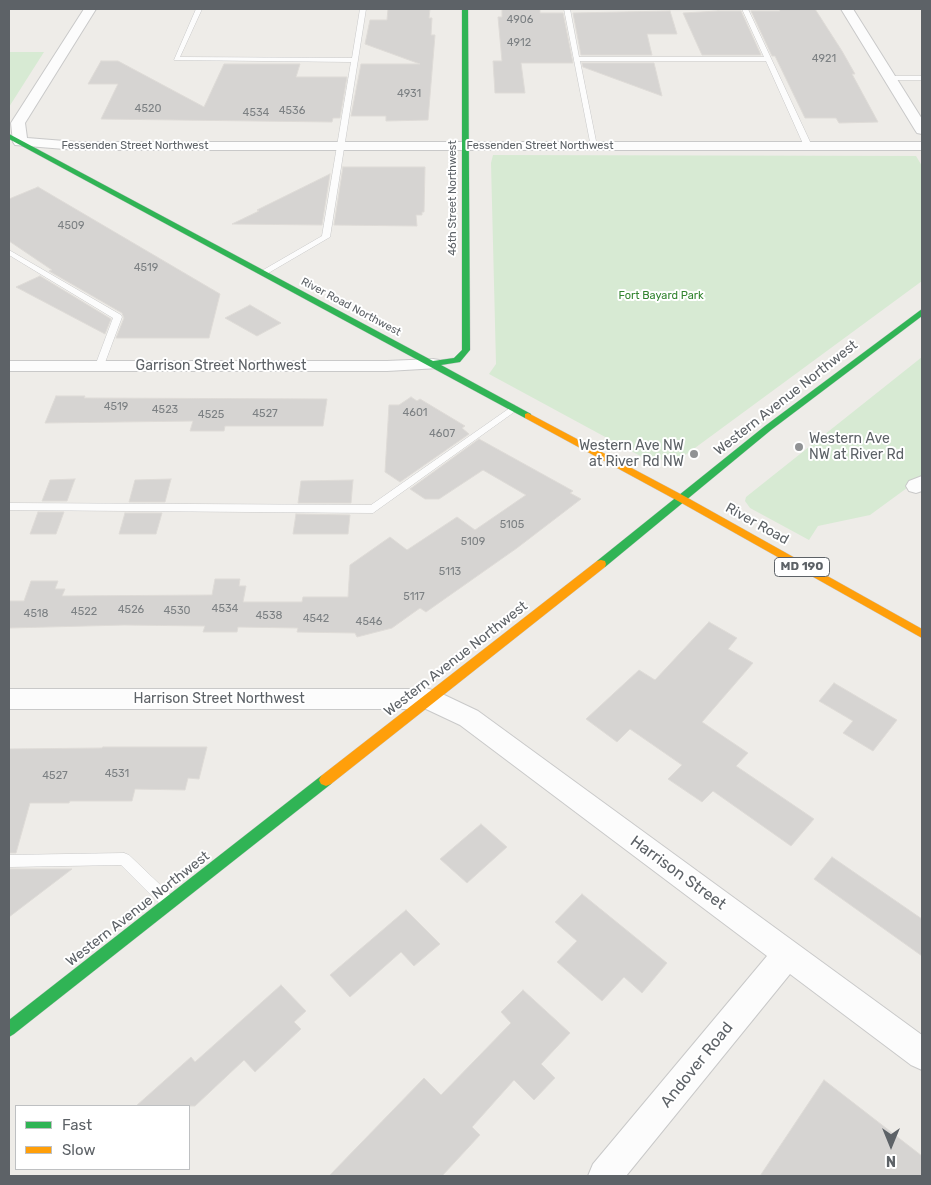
<!DOCTYPE html>
<style>
body{margin:0}
#map{position:relative;width:931px;height:1185px;overflow:hidden;background:#eeece8;font-family:Rubik,sans-serif}
canvas{display:block}
.frame{position:absolute;inset:0;border:10px solid #5d6267;pointer-events:none}
.legend{position:absolute;left:15px;top:1105px;width:175px;height:65px;box-sizing:border-box;background:#fff;border:1px solid #bec0c2;margin:0;padding:6px 9px;list-style:none;font-size:15px;color:#5d6267}
.legend li{display:flex;align-items:center;gap:10px;height:25px}
.legend b{width:25px;border:1px solid #bec0c2}
.north{position:absolute;left:866px;top:1120px;width:50px;height:50px;-webkit-text-stroke:4px #fff;paint-order:stroke;rotate:180deg;font-size:14px;font-weight:700;line-height:20px;text-align:center;color:#5d6267}
.north::after{content:'';display:block;margin:auto;width:18px;height:22px;background:#5d6267;clip-path:polygon(50% 0,100% 100%,50% 72%,0 100%)}
</style>
<div id="map">
<canvas width="931" height="1185"></canvas>
<div class="frame"></div>
<ul class="legend">
<li><b style="height:6px;background:#30b455"></b>Fast</li>
<li><b style="height:6px;background:#ff9f0a"></b>Slow</li>
</ul>
<div class="north">N</div>
</div>
<script>
const context = document.querySelector('canvas').getContext('2d');
context.lineJoin = 'round';
function fillPath(path, color) { context.fillStyle = color; context.fill(path, 'evenodd'); }
const poly = rows => new Path2D(rows.map(r => 'M' + r).join(''));
function stroke(path, color, width, dash) { context.strokeStyle = color; context.lineWidth = width; context.lineCap = dash ? 'butt' : 'round'; context.setLineDash(dash || []); context.stroke(path); }
function drawText(font, color, halo, rows, align = 'center') {
  context.font = font + ' Rubik,sans-serif'; context.lineWidth = 4; context.setLineDash([]); context.textBaseline = 'middle'; context.strokeStyle = halo; context.fillStyle = color; for (const [text, x, y, turn = 0] of rows) {
    context.save(); context.translate(x, y); context.rotate((+turn || 0) * Math.PI / 180); context.textAlign = isNaN(turn) ? turn : align; if (halo) context.strokeText(text, 0, 0); context.fillText(text, 0, 0); context.restore();
  }
}
fillPath(poly([
 [9,52,44,52,9,107],
 [493,155,916,156,922,166,922,281,684,456,673,463,666,460,644,458,489,374,496,364,491,163],
 [922,357,922,477,870,515,818,526,809,540,750,508,745,501,746,497]
]), '#d7ead3');
const building = poly([
 [388,9,430,9,429,18,432,18,431,35,435,35,428,120,386,121,386,116,351,116,361,64,420,64,365,44,370,20,387,20,388,9],
 [502,9,540,9,540,13,563,13,573,63,521,63,525,93,495,93,493,61,502,61,498,17,502,17,502,9],
 [779,9,815,9,842,51,855,74,852,74,878,122,839,123,836,118,805,118,775,56,772,56,751,11,780,11,779,9],
 [670,11,677,34,647,34,652,55,581,55,573,13,670,11],
 [718,11,741,11,761,55,702,55,683,13,718,11],
 [101,61,118,61,204,107,224,64,300,64,296,77,347,77,340,118,333,118,332,122,101,119,118,84,88,84,101,61],
 [582,63,654,63,662,96,583,67,582,63],
 [343,167,425,167,424,212,422,212,422,215,416,215,417,226,334,225,343,167],
 [330,174,322,225,232,224,259,211,257,210,330,174],
 [38,187,220,294,209,338,116,338,124,318,122,313,49,271,52,270,9,241,9,199,38,187],
 [40,276,111,319,105,334,16,287,40,276],
 [250,305,281,323,257,336,225,318,250,305],
 [56,396,85,396,84,398,327,399,323,426,225,426,224,431,190,431,193,421,45,423,56,396],
 [411,397,417,401,420,399,465,426,462,428,469,434,400,482,385,472,389,405,399,405,411,397],
 [479,439,573,491,570,493,581,499,517,548,426,612,420,608,392,628,357,637,355,633,297,632,298,628,238,627,237,632,203,632,205,626,124,625,9,628,9,601,24,601,31,581,58,581,55,589,65,589,62,596,212,595,215,579,240,579,239,586,246,586,243,602,302,602,303,597,348,597,350,565,390,537,407,550,457,517,475,530,526,495,483,470,439,499,425,499,410,489,479,439],
 [75,479,67,501,42,501,50,480,75,479],
 [171,479,165,502,129,502,135,480,171,479],
 [353,480,351,503,298,503,301,481,353,480],
 [38,512,64,512,56,534,30,534,38,512],
 [125,513,162,513,156,534,119,534,125,513],
 [296,514,350,515,348,534,293,534,296,514],
 [709,622,737,638,728,649,753,663,702,722,748,753,736,766,814,819,791,846,713,791,702,802,668,779,682,765,630,729,617,742,586,719,639,670,655,680,709,622],
 [834,683,897,720,873,751,843,733,853,721,819,701,834,683],
 [103,747,207,747,199,779,188,778,185,790,135,789,132,801,70,801,69,803,30,803,16,853,9,853,9,749,102,748,103,747],
 [481,824,507,847,467,883,440,859,481,824],
 [832,857,922,919,922,956,814,879,832,857],
 [9,869,72,869,9,917,9,869],
 [582,894,667,963,642,993,624,977,602,1001,557,962,577,941,555,922,582,894],
 [406,910,440,944,414,966,401,952,350,997,330,975,406,910],
 [281,985,306,1011,294,1022,301,1029,255,1072,244,1060,195,1106,136,1106,191,1057,195,1062,281,985],
 [523,990,570,1033,541,1064,555,1078,534,1100,514,1080,472,1127,480,1135,442,1176,329,1176,424,1078,441,1095,511,1023,501,1012,523,990],
 [824,1080,922,1156,922,1176,760,1176,824,1080]
]);
fillPath(building, '#d6d4d2');
stroke(building, '#dedbd7', 1);
const lane = poly([
 [196,9,202,9,180,57,352,58,360,9,366,9,330,237,265,275,258,273,322,236,351,62,174,60,196,9],
 [564,9,570,9,579,57,764,57,742,9,748,9,812,146,808,148,804,146,766,61,580,61,597,146,591,147,564,9],
 [922,76,922,80,891,80,888,78,891,76,922,76],
 [9,250,121,315,122,317,103,368,97,368,95,366,113,318,9,255,9,250],
 [514,405,519,408,517,410,373,513,9,510,9,503,371,505,514,405],
 [124,853,129,855,173,897,175,902,173,907,168,909,163,907,121,865,9,867,9,855,124,853]
]);
const street = poly([
 [84,9,96,9,25,123,27,138,77,142,922,142,922,150,77,150,15,145,13,142,11,123,84,9],
 [841,9,853,9,922,119,922,134,917,133,915,130,841,9],
 [433,359,439,360,442,364,439,368,387,371,9,371,9,361,387,361,433,359],
 [922,476,922,491,916,493,909,491,906,486,909,481,922,476],
 [9,689,429,689,438,692,478,711,922,1035,922,1070,911,1065,790,974,626,1176,588,1176,593,1164,767,956,460,725,426,709,9,709,9,689]
]);
const fast = poly([
 [462,9,468,9,470,350,460,362,441,365,531,414,531,418,525,418,9,139,9,134,11,135,433,361,454,358,462,350,462,9],
 [922,309,922,316,771,430,605,567,597,567,596,564,597,561,765,426,922,309],
 [326,774,331,776,333,780,331,784,14,1034,9,1037,9,1020,321,776,326,774]
]);
const slow = poly([
 [528,413,686,497,922,629,922,638,678,501,525,418,525,414,528,413],
 [601,560,605,561,606,564,605,567,331,784,326,786,321,784,319,780,321,776,597,561,601,560]
]);
stroke(lane, '#c9c9c9', 1);
stroke(street, '#c9c9c9', 2);
stroke(fast, '#cacaca', 1);
stroke(slow, '#cacaca', 1);
fillPath(lane, '#fcfcfc');
fillPath(street, '#fcfcfc');
fillPath(fast, '#30b455');
fillPath(slow, '#ff9f0a');
for (const [x, y, r, color] of [
 [799,447,5,"#909294"],
 [694,454,5,"#909294"]
]) { const dot = new Path2D(); dot.arc(x, y, r, 0, 2 * Math.PI); context.fillStyle = color; context.fill(dot); stroke(dot, '#fff', 2); }
drawText('11px', '#7c8083', null, [
 ["4906",520,20],
 ["4912",519,43],
 ["4921",824,59],
 ["4931",409,94],
 ["4520",148,109],
 ["4536",292,111],
 ["4534",256,113],
 ["4509",71,226],
 ["4519",146,268],
 ["4519",116,407],
 ["4523",165,410],
 ["4601",415,413],
 ["4527",265,414],
 ["4525",211,415],
 ["4607",442,434],
 ["5105",512,525],
 ["5109",473,542],
 ["5113",450,572],
 ["5117",414,597],
 ["4534",225,609],
 ["4526",131,610],
 ["4530",177,611],
 ["4522",84,612],
 ["4518",36,614],
 ["4538",269,616],
 ["4542",316,619],
 ["4546",369,622],
 ["4531",117,774],
 ["4527",55,776]
]);
drawText('11px', '#5d6267', '#fff', [
 ["Fessenden Street Northwest",135,146],
 ["Fessenden Street Northwest",540,146],
 ["46th Street Northwest",453,198,-90],
 ["River Road Northwest",351,307,28]
]);
drawText('11px', '#32842f', '#fff', [
 ["Fort Bayard Park",661,296]
]);
for (const [x, y, w] of [
 [802,567,55]
]) { const box = new Path2D(); box.roundRect(x - w / 2, y - 9.5, w, 19, 4); context.fillStyle = '#fff'; context.fill(box); stroke(box, '#5d6267', 1); }
drawText('bold 12px', '#5d6267', null, [
 ["MD 190",802,567]
]);
drawText('14px', '#5d6267', '#fff', [
 ["Garrison Street Northwest",221,366],
 ["Western Avenue Northwest",786,398,-38],
 ["River Road",757,524,29],
 ["Western Avenue Northwest",456,659,-38],
 ["Harrison Street Northwest",219,699],
 ["Western Avenue Northwest",138,909,-38]
]);
drawText('14px', '#5d6267', '#fff', [
 ["Western Ave",809,439],
 ["NW at River Rd",809,455],
 ["Western Ave NW",684,446,"right"],
 ["at River Rd NW",684,462,"right"]
], 'left');
drawText('16px', '#5d6267', '#fff', [
 ["Harrison Street",678,873,36],
 ["Andover Road",697,1065,-51]
]);
</script>
